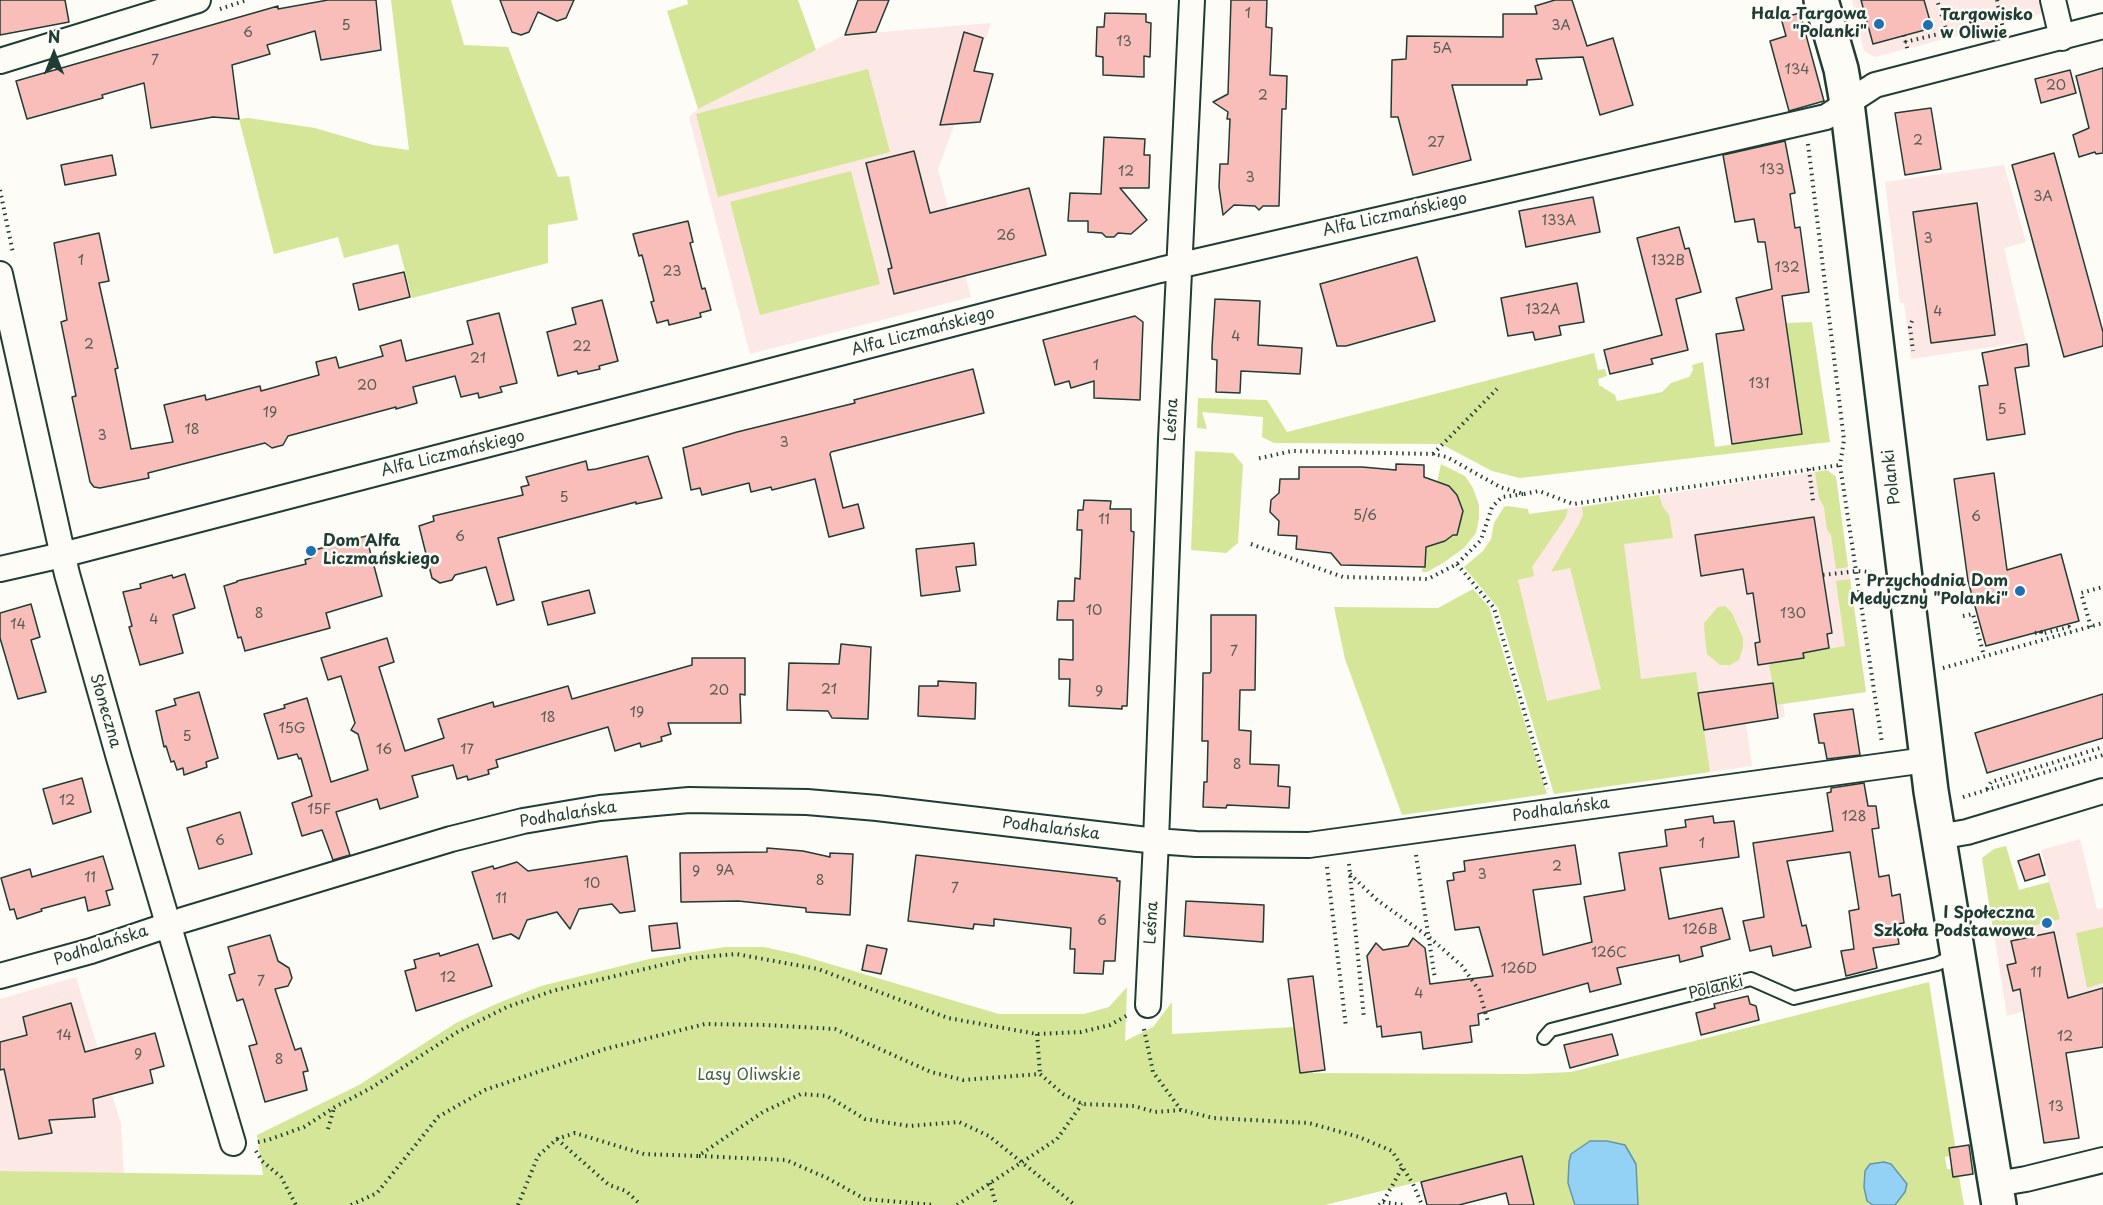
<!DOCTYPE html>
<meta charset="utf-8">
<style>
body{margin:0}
#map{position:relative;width:2103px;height:1205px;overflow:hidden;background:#fdfcf7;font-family:"Playpen Sans",sans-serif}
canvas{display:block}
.north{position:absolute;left:24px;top:24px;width:60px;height:60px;-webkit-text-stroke:4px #fdfcf7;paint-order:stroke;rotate:0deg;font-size:16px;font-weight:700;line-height:24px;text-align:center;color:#1f3d34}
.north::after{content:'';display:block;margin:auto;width:21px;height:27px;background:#1f3d34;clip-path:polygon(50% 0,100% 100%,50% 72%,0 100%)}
</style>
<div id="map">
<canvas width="2103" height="1205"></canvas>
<div class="north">N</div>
</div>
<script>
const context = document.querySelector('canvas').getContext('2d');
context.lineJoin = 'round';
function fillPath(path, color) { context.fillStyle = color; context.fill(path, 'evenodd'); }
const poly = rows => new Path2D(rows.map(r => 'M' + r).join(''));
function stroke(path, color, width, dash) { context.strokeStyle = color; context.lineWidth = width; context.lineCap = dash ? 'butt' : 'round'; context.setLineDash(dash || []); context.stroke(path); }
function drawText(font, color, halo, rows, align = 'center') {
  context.font = font + ' "Playpen Sans",sans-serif'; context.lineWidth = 5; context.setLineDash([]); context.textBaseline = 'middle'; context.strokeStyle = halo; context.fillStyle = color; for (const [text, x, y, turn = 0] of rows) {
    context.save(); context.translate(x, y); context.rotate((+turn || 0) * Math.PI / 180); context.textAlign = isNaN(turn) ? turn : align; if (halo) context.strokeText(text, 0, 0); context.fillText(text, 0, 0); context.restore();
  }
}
fillPath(poly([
 [1852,0,2042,0,2045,13,1875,57,1864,51],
 [991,23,986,39,983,39,974,71,938,169,971,297,750,354,689,117,698,109,845,35],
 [2004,165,2026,242,2004,248,2026,342,1911,359,1904,303,1900,303,1885,182],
 [1827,470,1836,477,1866,692,1783,704,1785,717,1746,723,1752,766,1554,794,1501,540,1529,514],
 [2080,839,2097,909,2103,908,2103,989,2007,1016,1982,858,1994,849,2006,846,2019,890,2049,882,2041,850],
 [76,977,121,1124,124,1175,0,1171,0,999]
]), '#fce9e5');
fillPath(poly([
 [391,0,451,0,464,45,508,47,558,177,569,176,578,220,548,225,548,263,412,298,398,244,344,258,338,237,274,254,239,119,248,118,315,128,373,145,409,150],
 [687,0,798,0,816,50,698,109,667,11,688,4],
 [868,69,890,152,718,197,696,114],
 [851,171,880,284,760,315,730,202],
 [1812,322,1830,442,1520,478,1492,471,1441,444,1274,443,1262,437,1263,417,1202,412,1207,429,1197,428,1198,398,1267,400,1287,432,1594,353,1598,370,1605,369,1607,376,1598,379,1599,385,1615,395,1617,401,1662,392,1671,383,1689,377,1693,370,1692,365,1703,362,1715,447,1802,434,1786,323],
 [1195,451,1233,453,1243,465,1238,543,1226,553,1191,550],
 [1441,464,1465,476,1473,488,1479,505,1479,518,1476,533,1464,548,1443,563,1427,572,1422,572,1422,569,1425,566,1426,545,1438,543,1450,537,1461,521,1461,507,1452,489,1437,482],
 [1827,470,1836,477,1848,567,1836,569,1831,535,1827,530,1824,507,1819,498,1815,472],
 [1659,495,1663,507,1669,515,1673,538,1624,544,1641,679,1696,672,1710,772,1554,794,1498,608,1464,567,1483,551,1491,539,1494,523,1504,507,1507,506,1528,509,1529,514,1568,509,1566,517,1532,567,1534,576,1518,580,1547,701,1601,689,1570,568,1551,572,1579,524,1583,515,1582,507],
 [1850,579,1866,692,1776,705,1768,658,1791,660,1804,658,1803,653,1845,646,1836,581],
 [1473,589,1489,607,1547,794,1402,815,1345,659,1334,607,1438,608],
 [1725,606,1732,613,1743,638,1743,647,1739,660,1730,665,1720,665,1707,654,1705,639,1704,623,1718,607],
 [2006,846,2019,890,2049,882,2060,919,1994,936,1982,858,1994,849],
 [2103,927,2103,983,2087,988,2076,933],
 [725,947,764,947,796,954,999,1014,1084,1014,1109,1007,1127,987,1125,1041,1153,1027,1172,1002,1172,1034,1294,1027,1300,1073,1527,1074,1571,1072,1929,982,1955,1145,1954,1147,1949,1148,1950,1156,1945,1157,1947,1169,1952,1169,1954,1177,1959,1176,1964,1205,1895,1205,1897,1203,1891,1164,1884,1162,1876,1163,1867,1201,1873,1205,1638,1205,1636,1164,1590,1141,1568,1170,1568,1183,1575,1205,1534,1205,1522,1156,1325,1205,0,1205,0,1171,263,1175,257,1135,359,1085,456,1023,496,1004,541,986,649,959]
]), '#d5e699');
const water = poly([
 [1590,1141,1607,1141,1625,1145,1636,1164,1638,1205,1575,1205,1568,1183,1569,1162,1571,1154,1590,1141],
 [1884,1162,1891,1164,1907,1184,1905,1192,1895,1205,1873,1205,1867,1201,1864,1187,1865,1171,1870,1164,1884,1162]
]);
fillPath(water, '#94d2f5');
stroke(water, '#6596a8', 1.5);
const building = poly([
 [0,0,65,0,69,22,0,35,0,0],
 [328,0,376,0,381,50,321,60,315,31,267,45,270,54,232,65,239,119,213,117,151,128,144,83,102,95,103,98,27,119,16,81,278,6,278,9,328,0],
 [500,0,574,0,566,18,557,21,538,12,529,32,521,35,512,32,500,0],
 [858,0,889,0,876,32,845,35,858,0],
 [1231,0,1267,0,1266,27,1272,28,1270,75,1287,76,1286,109,1282,109,1279,206,1263,206,1259,210,1255,206,1234,205,1223,215,1219,187,1220,164,1228,164,1230,119,1227,119,1228,112,1213,102,1228,94,1231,0],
 [1555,0,1572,0,1587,46,1613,38,1633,105,1600,115,1583,57,1536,59,1542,79,1527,80,1527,85,1452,85,1471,160,1413,175,1398,117,1391,117,1392,60,1406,59,1407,36,1503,37,1503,14,1537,14,1535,6,1555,0],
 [1861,0,1924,0,1932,28,1873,44,1861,0],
 [1105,13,1146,14,1146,22,1151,23,1150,57,1144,56,1144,77,1103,75,1103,57,1096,56,1097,27,1104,27,1105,13],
 [1800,13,1824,101,1789,111,1770,41,1786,36,1781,18,1800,13],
 [964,32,983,38,974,71,993,74,980,122,940,125,964,32],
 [2103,68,2103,153,2096,154,2095,152,2079,157,2073,135,2089,128,2076,76,2103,68],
 [2070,70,2076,93,2041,103,2035,79,2070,70],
 [1931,108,1941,169,1905,175,1895,113,1931,108],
 [1104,137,1145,139,1144,155,1150,155,1149,188,1120,188,1147,220,1131,234,1118,233,1114,237,1106,237,1102,233,1088,232,1088,221,1068,221,1070,193,1101,194,1104,137],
 [1785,141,1795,193,1790,194,1795,228,1800,227,1809,292,1782,296,1802,434,1732,444,1716,334,1744,330,1736,298,1772,289,1765,242,1758,242,1754,219,1735,222,1723,155,1785,141],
 [914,151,930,213,1029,188,1046,255,894,294,888,269,892,268,866,163,914,151],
 [2054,153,2103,332,2103,346,2064,357,2012,165,2054,153],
 [112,155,116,175,65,185,61,165,112,155],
 [1593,197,1600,232,1526,247,1519,211,1593,197],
 [1977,203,1995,335,1931,343,1913,212,1977,203],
 [688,221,693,242,690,243,702,289,705,288,711,310,700,313,701,317,669,325,668,320,657,323,651,302,654,301,642,255,639,256,633,234,688,221],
 [1679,227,1685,249,1689,248,1701,292,1676,299,1688,350,1651,359,1653,364,1610,374,1604,350,1662,335,1637,238,1679,227],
 [99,233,109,281,99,283,118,368,115,369,131,449,173,442,164,405,205,395,206,400,260,386,261,391,319,375,316,362,336,357,339,368,383,356,380,346,401,340,406,361,473,344,467,321,499,313,517,383,500,387,502,392,479,398,478,393,461,397,455,376,413,387,417,403,396,409,396,407,288,436,283,445,272,448,265,443,148,473,149,478,100,488,94,487,90,482,72,397,76,396,61,322,67,320,54,243,99,233],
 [1417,257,1435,321,1346,346,1337,346,1320,284,1417,257],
 [404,272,410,297,359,310,353,284,404,272],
 [1577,283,1584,322,1559,326,1561,335,1535,340,1533,332,1508,336,1501,298,1577,283],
 [1215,299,1260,301,1258,345,1302,348,1300,374,1241,371,1240,393,1216,392,1217,360,1212,359,1212,347,1215,299],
 [602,300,618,361,599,366,600,369,578,374,577,371,558,376,547,332,576,324,572,308,602,300],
 [1135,316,1143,322,1140,400,1094,398,1094,381,1071,388,1069,381,1055,385,1043,340,1135,316],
 [2027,344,2029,366,2015,368,2025,434,1987,440,1979,386,1988,385,1982,353,2027,344],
 [973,369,984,413,831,452,830,454,843,508,858,504,864,528,829,537,815,479,772,490,771,487,751,492,749,483,702,495,700,488,691,490,683,448,737,432,855,403,854,400,973,369],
 [648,456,662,498,636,504,636,502,498,538,514,600,497,605,486,567,455,575,452,580,440,583,432,578,419,526,434,521,433,516,523,495,521,487,529,485,526,477,586,461,588,470,596,469,648,456],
 [1396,464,1424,465,1424,477,1449,486,1457,495,1463,511,1457,535,1453,535,1445,541,1426,547,1425,567,1341,565,1331,553,1296,549,1297,536,1278,535,1279,521,1270,512,1271,500,1279,493,1280,479,1299,479,1299,467,1362,467,1396,470,1396,464],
 [1994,473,2007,570,2061,554,2079,621,1986,646,1968,581,1954,479,1994,473],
 [1084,500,1111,501,1110,509,1131,509,1131,531,1134,532,1127,706,1122,706,1122,709,1069,706,1070,679,1059,679,1059,659,1073,660,1073,620,1057,620,1058,601,1074,601,1075,578,1080,579,1082,530,1077,530,1078,510,1083,510,1084,500],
 [1814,517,1832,633,1827,634,1829,648,1803,653,1804,658,1758,665,1755,643,1760,642,1753,593,1747,594,1743,569,1701,576,1695,535,1814,517],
 [366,536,382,596,326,613,330,628,245,651,241,637,238,638,224,586,237,582,237,581,306,564,305,560,313,557,311,551,329,546,337,539,348,541,366,536],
 [974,543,976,565,956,567,960,591,921,596,916,549,974,543],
 [185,574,195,608,173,615,183,653,140,665,129,627,132,626,123,592,141,588,140,584,172,575,173,578,185,574],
 [589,590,595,613,548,625,542,602,589,590],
 [31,604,40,637,31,640,46,692,18,699,0,638,0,613,31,604],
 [1211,615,1256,615,1255,690,1240,690,1239,730,1251,731,1250,764,1279,765,1278,786,1290,787,1289,808,1227,805,1226,808,1203,807,1204,782,1207,782,1208,741,1202,741,1203,673,1210,673,1211,671,1211,615],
 [387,638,394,662,379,667,405,751,444,738,438,719,493,702,494,707,568,686,572,699,692,665,692,658,745,658,745,695,740,694,741,723,668,723,671,734,661,737,662,741,641,747,640,743,615,751,608,727,496,760,498,767,488,770,489,774,468,780,467,776,457,779,453,765,412,776,418,797,380,809,377,799,336,812,350,855,333,860,322,830,302,836,292,803,312,796,301,758,299,759,297,754,278,759,264,714,285,708,284,705,307,698,331,782,368,770,358,734,351,730,355,723,341,676,328,680,321,658,387,638],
 [841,644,871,647,868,719,832,718,828,711,787,710,789,663,839,664,841,644],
 [938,681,976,683,975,719,918,716,919,686,938,686,938,681],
 [1773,683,1778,718,1704,730,1698,693,1773,683],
 [199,692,218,758,206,762,207,767,184,775,183,768,177,770,174,761,171,762,166,746,164,747,156,711,176,705,174,699,199,692],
 [2103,694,2103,738,1987,773,1975,733,2103,694],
 [1853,709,1860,755,1827,759,1824,743,1819,743,1814,714,1853,709],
 [82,778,91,812,53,824,43,789,82,778],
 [1864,783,1868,806,1876,806,1879,828,1872,829,1879,877,1889,875,1892,896,1900,894,1904,923,1896,924,1899,944,1873,948,1877,968,1846,976,1841,951,1854,949,1849,911,1859,909,1850,852,1787,861,1802,926,1806,925,1811,947,1773,956,1771,946,1750,951,1743,921,1764,917,1753,843,1833,831,1827,793,1831,792,1831,788,1864,783],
 [240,812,252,854,199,869,187,828,240,812],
 [1713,816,1714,823,1734,821,1739,857,1660,868,1669,919,1722,908,1730,939,1701,947,1703,956,1680,962,1679,955,1617,968,1621,984,1590,992,1588,983,1478,1014,1479,1025,1470,1026,1472,1042,1423,1049,1421,1032,1382,1037,1381,1026,1377,1027,1367,956,1376,943,1383,950,1408,946,1413,938,1425,948,1430,984,1493,976,1479,927,1455,930,1447,881,1454,880,1453,873,1465,871,1464,861,1575,845,1581,884,1533,890,1543,955,1592,942,1584,897,1625,890,1619,853,1667,846,1665,830,1686,827,1685,820,1713,816],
 [767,848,803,851,830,857,830,853,853,854,850,915,806,912,806,908,738,901,681,902,680,853,767,852,767,848],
 [2039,854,2045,875,2025,881,2018,861,2039,854],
 [916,855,1117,878,1117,881,1120,881,1115,961,1104,961,1103,974,1074,973,1075,949,1070,949,1071,928,994,919,994,926,974,924,973,929,908,921,916,855],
 [103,856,113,889,106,891,110,905,88,911,85,897,41,909,42,911,17,919,14,909,10,910,1,878,30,869,32,877,103,856],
 [627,856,635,911,620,913,612,904,579,909,570,929,557,912,527,920,519,939,511,934,493,939,472,872,493,866,494,869,517,862,528,871,627,856],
 [1186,901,1264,905,1263,942,1184,936,1186,901],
 [677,923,680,948,652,951,649,926,677,923],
 [2054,932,2068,998,2103,988,2103,1047,2066,1053,2079,1138,2044,1143,2020,989,2013,991,2007,965,2016,963,2011,941,2054,932],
 [270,935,278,961,289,968,292,978,288,986,275,989,295,1050,301,1048,308,1071,303,1072,307,1090,265,1102,249,1046,257,1044,243,999,237,1001,229,975,235,973,228,947,270,935],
 [478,944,492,986,416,1011,405,971,416,968,414,960,439,953,440,956,478,944],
 [867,945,887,949,881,974,862,970,867,945],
 [1313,976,1325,1070,1300,1073,1288,979,1313,976],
 [1748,996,1750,1004,1756,1006,1759,1020,1701,1035,1696,1013,1715,1008,1714,1004,1748,996],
 [71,1003,85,1052,155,1033,164,1066,150,1070,153,1083,93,1099,95,1117,49,1120,52,1133,19,1139,4,1069,0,1070,0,1042,27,1035,23,1017,71,1003],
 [1612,1034,1618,1055,1570,1068,1564,1045,1612,1034],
 [1969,1145,1973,1174,1953,1177,1949,1148,1969,1145],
 [1522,1156,1534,1205,1509,1205,1506,1193,1459,1205,1427,1205,1421,1182,1522,1156]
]);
fillPath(building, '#fabeba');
stroke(building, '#1f3d34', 1.5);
const lane = poly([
 [1544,1038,1551,1030,1751,979,1794,998,1937,964,1956,955]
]);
const street = poly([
 [2053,0,2062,38],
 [0,61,198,0],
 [0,274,67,574,119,758,233,1143],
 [0,569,62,555,1160,270,1826,117,1875,85,2103,26],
 [1938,837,1967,832,2103,791],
 [0,976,91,951,183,920,451,839,523,821,600,808,689,800,807,802,877,808,1156,841,1171,439,1192,0],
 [1148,1005,1156,841,1196,844,1309,845,1926,760],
 [1996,1184,2026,1179,2103,1160]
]);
const secondary = poly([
 [1821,0,1841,69,1847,103,1931,791,1999,1205]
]);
stroke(lane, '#1f3d34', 16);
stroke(street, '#1f3d34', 28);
stroke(secondary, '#1f3d34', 38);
stroke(poly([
 [1997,0,2003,29],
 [220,9,247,0],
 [1904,35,1908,52],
 [1905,42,1947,32,1937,0],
 [1808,144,1844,440,1840,465,1882,743],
 [0,190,13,253],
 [1912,321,1910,327,1913,351],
 [1433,454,1497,389],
 [1809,469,1813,501],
 [1524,494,1539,491,1573,504,1840,465],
 [1251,544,1343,577,1428,579,1457,564,1481,540,1492,507,1502,497,1524,494,1500,487,1447,457,1433,454,1292,451,1256,459],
 [1457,564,1494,608,1547,789],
 [1823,575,1857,571,1871,572],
 [1963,616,1973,614,1984,656],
 [2091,627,2081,593,2103,587],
 [2035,633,2041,632,2041,634,2069,627,2071,632],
 [1943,668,2103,623],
 [1987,789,1991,782,2103,747],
 [1963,797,2103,755],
 [1416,855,1435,979],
 [1349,864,1364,1019],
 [1327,867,1346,1027],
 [1350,874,1377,900,1429,937,1462,966,1479,990,1488,1022],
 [1144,1029,1153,1072,1181,1110],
 [1037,1034,1040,1074],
 [328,1129,334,1108],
 [557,1139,609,1185,626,1191,641,1205],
 [258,1142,268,1140,304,1127,335,1107,371,1088,459,1031,507,1007,552,991,691,958,736,954,818,969,948,1018,1037,1034,1081,1032,1110,1025,1128,1015],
 [256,1151,262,1161,281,1177,296,1205],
 [699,1156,786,1160,827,1178,865,1199,935,1205],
 [990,1183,996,1205],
 [1383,1202,1404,1205],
 [351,1205,377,1193,438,1117,485,1090,605,1049,705,1024,766,1025,835,1029,931,1072,963,1080,1040,1074,1063,1094,1082,1104,1134,1106,1155,1112,1181,1110,1213,1118,1309,1123,1359,1137,1392,1151,1413,1184,1422,1205],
 [518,1205,538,1156,557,1139,575,1133,644,1154,698,1156,763,1112,801,1094,827,1096,865,1119,909,1126,959,1122,989,1136,1075,1205],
 [957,1205,1057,1139,1082,1104],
 [1379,1205,1383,1202,1402,1168]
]), '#1f3d34', 4, [1.5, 4.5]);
stroke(lane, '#fdfcf7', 12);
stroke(street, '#fdfcf7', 24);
stroke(secondary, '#fdfcf7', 33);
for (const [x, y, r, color] of [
 [1879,24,6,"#1f6fb2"],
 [1928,25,6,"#1f6fb2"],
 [311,551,6,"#1f6fb2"],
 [2020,591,6,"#1f6fb2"],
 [2047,923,6,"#1f6fb2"]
]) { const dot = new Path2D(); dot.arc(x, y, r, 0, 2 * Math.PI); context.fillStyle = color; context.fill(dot); stroke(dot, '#fdfcf7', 2); }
drawText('14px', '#565d56', null, [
 ["1",1248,14],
 ["5",346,26],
 ["3A",1561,26],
 ["6",248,33],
 ["13",1124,42],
 ["5A",1442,49],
 ["7",155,61],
 ["134",1797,70],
 ["20",2056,86],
 ["2",1263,96],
 ["2",1918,141],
 ["27",1436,143],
 ["133",1772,170],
 ["12",1126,172],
 ["3",1250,178],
 ["3A",2043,197],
 ["133A",1559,221],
 ["26",1006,236],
 ["3",1928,239],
 ["1",81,261],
 ["132B",1668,261],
 ["132",1787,268],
 ["23",672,272],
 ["132A",1543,310],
 ["4",1938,312],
 ["4",1236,337],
 ["2",89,345],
 ["22",582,347],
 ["21",478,359],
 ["1",1096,366],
 ["131",1759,384],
 ["20",367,386],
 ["5",2002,410],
 ["19",270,413],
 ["18",192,430],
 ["3",102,436],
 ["3",784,443],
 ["5",564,498],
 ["5/6",1365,516],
 ["6",1976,517],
 ["11",1104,520],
 ["6",460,537],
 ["10",1094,611],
 ["8",259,614],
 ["130",1793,614],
 ["4",154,620],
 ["14",18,625],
 ["7",1234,652],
 ["21",829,690],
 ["20",719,691],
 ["9",1099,692],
 ["19",637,713],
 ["18",548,718],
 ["15G",292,729],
 ["5",187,737],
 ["16",384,750],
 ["17",467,750],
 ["8",1237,765],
 ["12",67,801],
 ["15F",319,810],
 ["128",1854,817],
 ["6",220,841],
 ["1",1702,844],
 ["2",1557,867],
 ["9A",725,871],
 ["9",696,872],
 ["3",1482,875],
 ["11",90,878],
 ["8",820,881],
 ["10",592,884],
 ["7",955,889],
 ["11",501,899],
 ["6",1102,921],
 ["126B",1700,930],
 ["126C",1609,953],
 ["126D",1519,969],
 ["11",2036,973],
 ["12",448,978],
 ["7",261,982],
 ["4",1419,994],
 ["14",64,1036],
 ["12",2065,1037],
 ["9",138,1055],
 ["8",279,1060],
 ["13",2056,1107]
]);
drawText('bold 16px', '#1f3d34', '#fdfcf7', [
 ["Hala Targowa",1867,15],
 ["\"Polanki\"",1867,33],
 ["Targowisko",1940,16,"left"],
 ["w Oliwie",1940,34,"left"],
 ["Dom Alfa",323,542,"left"],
 ["Liczmańskiego",323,560,"left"],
 ["Przychodnia Dom",2008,582],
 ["Medyczny \"Polanki\"",2008,600],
 ["I Społeczna",2035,914],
 ["Szkoła Podstawowa",2035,932]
], 'right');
drawText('16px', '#1f3d34', '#fdfcf7', [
 ["Alfa Liczmańskiego",1395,215,-13],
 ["Alfa Liczmańskiego",923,332,-15],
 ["Leśna",1172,420,-87],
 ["Alfa Liczmańskiego",453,454,-14],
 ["Polanki",1892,477,-97],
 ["Słoneczna",105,711,74],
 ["Podhalańska",1561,810,-8],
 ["Podhalańska",568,815,-9],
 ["Podhalańska",1051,829,7],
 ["Leśna",1152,923,-87],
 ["Podhalańska",101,946,-18],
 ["Polanki",1716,988,-14]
]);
drawText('16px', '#435f48', '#fdfcf7', [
 ["Lasy Oliwskie",749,1076]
]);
</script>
